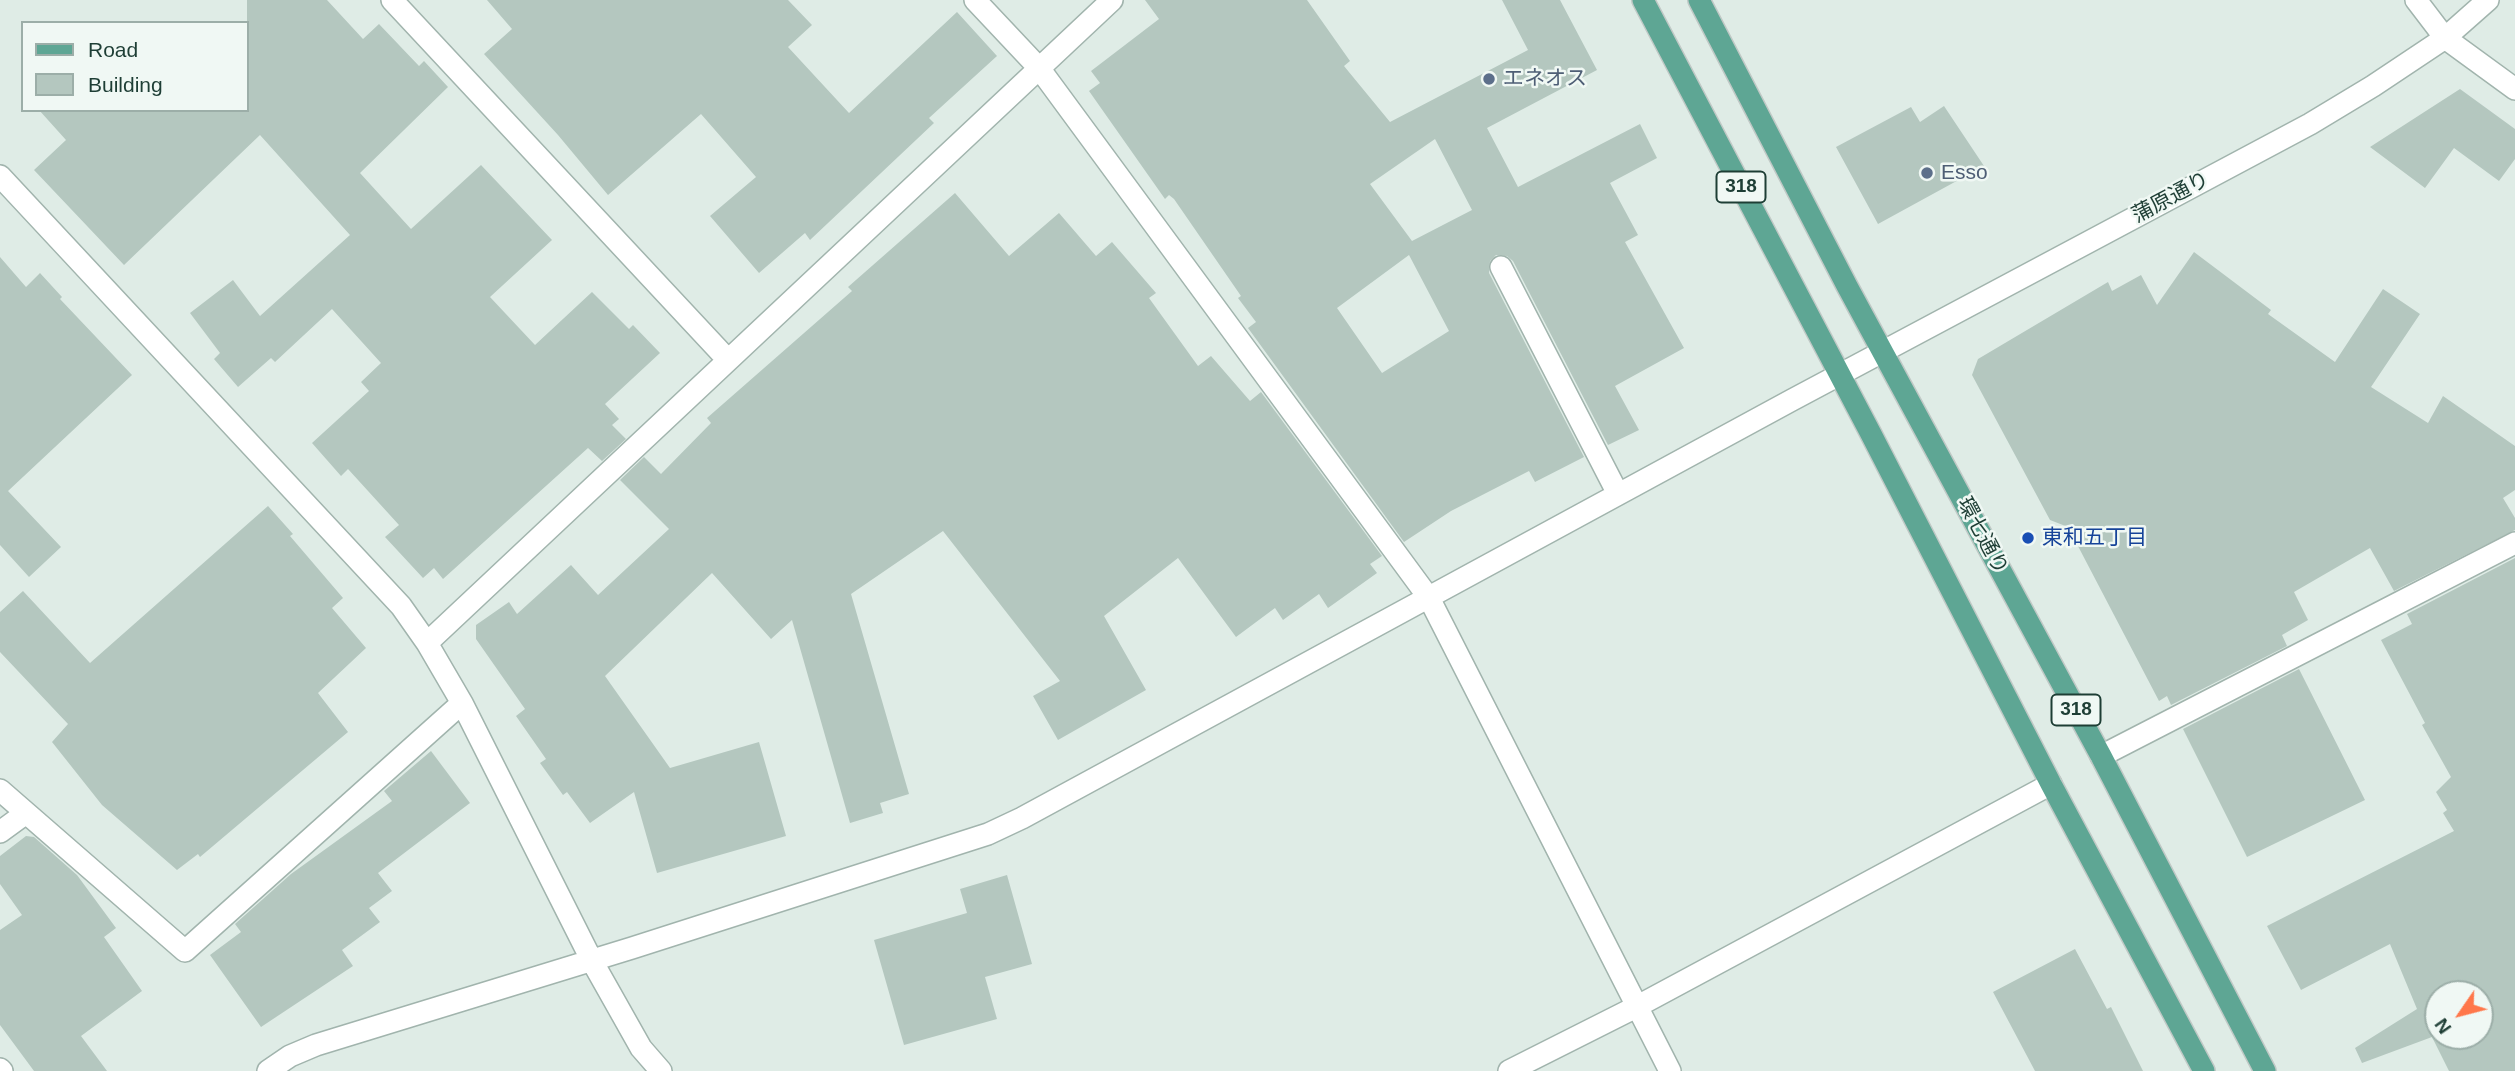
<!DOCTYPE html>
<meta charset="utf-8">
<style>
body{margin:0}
#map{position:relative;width:2515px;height:1071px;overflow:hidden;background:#dfece6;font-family:Helvetica,sans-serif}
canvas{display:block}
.legend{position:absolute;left:21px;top:21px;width:228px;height:91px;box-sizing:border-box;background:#f0f8f4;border:2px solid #9caea8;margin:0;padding:9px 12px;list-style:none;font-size:21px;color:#1e3e35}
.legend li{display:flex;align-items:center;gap:14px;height:35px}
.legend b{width:35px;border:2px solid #9caea8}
.north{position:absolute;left:2424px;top:980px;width:70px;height:70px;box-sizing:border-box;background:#f0f8f4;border:2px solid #9caea8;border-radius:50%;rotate:235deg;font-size:19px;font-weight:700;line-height:28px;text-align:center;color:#1e3e35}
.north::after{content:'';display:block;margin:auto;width:24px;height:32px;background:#ff774a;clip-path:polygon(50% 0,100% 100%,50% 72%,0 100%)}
</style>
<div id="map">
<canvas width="2515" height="1071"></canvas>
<ul class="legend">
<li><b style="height:9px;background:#5ea694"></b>Road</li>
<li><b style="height:19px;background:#b4c7bf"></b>Building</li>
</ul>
<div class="north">N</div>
</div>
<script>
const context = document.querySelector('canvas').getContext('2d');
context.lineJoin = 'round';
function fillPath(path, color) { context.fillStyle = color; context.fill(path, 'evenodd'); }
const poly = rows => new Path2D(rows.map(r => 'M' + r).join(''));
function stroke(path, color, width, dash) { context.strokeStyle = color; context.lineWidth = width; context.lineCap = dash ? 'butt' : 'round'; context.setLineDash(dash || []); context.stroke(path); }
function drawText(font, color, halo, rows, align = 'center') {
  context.font = font + ' Helvetica,"Noto Sans JP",sans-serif'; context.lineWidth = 5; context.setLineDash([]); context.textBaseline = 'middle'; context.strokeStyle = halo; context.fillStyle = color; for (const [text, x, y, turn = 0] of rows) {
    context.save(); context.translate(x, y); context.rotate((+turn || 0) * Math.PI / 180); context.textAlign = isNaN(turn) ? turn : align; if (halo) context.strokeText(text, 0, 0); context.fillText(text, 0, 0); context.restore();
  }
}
fillPath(poly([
 [247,0,327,0,363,39,379,24,419,66,424,61,448,87,360,173,411,229,481,165,552,240,490,297,535,345,592,292,629,329,633,325,660,353,605,404,619,419,612,425,626,439,602,461,588,448,443,579,434,568,423,578,385,537,399,525,348,469,341,476,312,443,369,391,361,382,381,363,332,309,275,362,271,358,238,387,214,359,220,353,190,313,233,280,260,316,350,235,260,135,124,265,34,170,66,140,39,110,247,110],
 [487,0,788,0,812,25,788,47,849,113,957,12,997,56,929,118,934,123,810,240,805,233,759,273,710,216,756,177,701,114,608,195,558,135,484,54,512,29],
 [1145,0,1307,0,1350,61,1344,66,1390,122,1528,50,1502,0,1560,0,1597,70,1487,128,1518,187,1640,124,1657,158,1610,183,1638,235,1625,242,1684,348,1615,386,1639,430,1608,445,1513,261,1507,256,1496,255,1490,261,1489,273,1584,457,1535,482,1529,471,1451,511,1404,542,1248,328,1256,322,1238,298,1241,296,1174,199,1169,195,1165,199,1089,91,1100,83,1091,71,1159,19],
 [1435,139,1472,210,1412,241,1370,184],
 [1409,255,1449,331,1382,373,1337,308],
 [2460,89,2515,129,2515,159,2499,181,2454,148,2425,188,2370,147],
 [1944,106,1984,166,1878,224,1836,147,1911,107,1920,122],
 [955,193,1009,256,1059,213,1096,256,1112,242,1156,293,1149,298,1198,366,1211,356,1250,401,1261,392,1382,556,1370,564,1377,573,1328,608,1319,594,1283,620,1275,608,1236,637,1178,558,1104,616,1146,690,1058,740,1033,696,1060,681,943,531,851,594,909,794,880,803,883,813,850,823,792,620,771,639,712,573,605,676,670,768,759,742,786,836,657,873,634,792,590,823,567,792,563,795,540,763,546,759,516,716,525,709,476,639,476,625,509,602,517,614,571,565,598,595,669,529,620,480,644,457,661,474,711,423,707,418,852,291,848,287],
 [2194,252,2271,310,2268,314,2335,362,2383,289,2420,314,2371,387,2428,423,2443,396,2515,446,2515,490,2503,498,2515,518,2515,530,2394,591,2370,548,2294,592,2308,620,2282,635,2287,646,2171,705,2167,696,2159,701,2068,527,2050,520,1972,375,1978,359,2108,282,2112,291,2141,275,2157,305],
 [0,257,26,287,40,273,62,297,60,299,132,375,8,491,61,547,29,577,0,545],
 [268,506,293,534,290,536,343,598,332,608,366,648,318,693,348,732,200,857,198,854,177,870,102,805,52,742,68,724,0,652,0,612,23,591,90,663],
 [2515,558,2515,1071,2449,1071,2432,1037,2362,1063,2355,1048,2417,1009,2390,944,2301,990,2267,926,2454,831,2443,813,2447,810,2436,792,2451,777,2422,725,2425,723,2381,640,2412,624,2407,614],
 [2438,994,2480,994,2480,1036,2438,1036],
 [2299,669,2365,800,2247,857,2183,729],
 [431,751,470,803,378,873,392,891,369,908,380,922,342,950,353,966,261,1027,210,955,241,932,235,924,291,874,392,801,384,791],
 [26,836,34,837,77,875,116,928,104,937,142,991,81,1036,107,1071,34,1071,0,1025,0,930,22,915,0,884,0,856],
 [1007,875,1032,964,985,977,997,1019,904,1045,874,940,967,913,960,889],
 [2075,949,2107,1009,2111,1007,2143,1071,2035,1071,1993,992]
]), '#b4c7bf');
const minor = poly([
 [392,0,728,360],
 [975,0,1039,68,1429,598,1670,1071],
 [2416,0,2445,38,2515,89],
 [0,176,401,606,427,643,462,703,592,961,641,1048,661,1071],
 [1501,267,1618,494],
 [427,643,1112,0],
 [2101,756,2515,543],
 [0,790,185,951,462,703],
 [0,832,26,813],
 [0,1069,2,1071],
 [268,1071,290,1056,316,1045,632,948,988,834,1022,818,1792,400,2310,124,2373,86,2445,38,2488,0],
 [1509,1071,1636,1007,2051,784]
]);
const major = poly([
 [1643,0,1871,434,2051,784,2204,1071],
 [1699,0,1847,286,2101,756,2265,1071]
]);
stroke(minor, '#a1b4ad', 24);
stroke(major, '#c0c9c6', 24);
stroke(minor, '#fff', 21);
stroke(major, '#5ea694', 21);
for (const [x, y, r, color] of [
 [1489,79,7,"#5c6f8a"],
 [1927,173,7,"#5c6f8a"],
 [2028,538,7,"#1a4fb4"]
]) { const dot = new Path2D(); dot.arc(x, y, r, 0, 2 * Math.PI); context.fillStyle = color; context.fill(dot); stroke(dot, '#f0f8f4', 2.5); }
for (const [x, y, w] of [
 [1741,187,49],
 [2076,710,49]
]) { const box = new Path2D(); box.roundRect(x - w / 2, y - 15.5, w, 31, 5); context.fillStyle = '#f0f8f4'; context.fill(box); stroke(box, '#1e3e35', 2); }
drawText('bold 19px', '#1e3e35', null, [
 ["318",1741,187],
 ["318",2076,710]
]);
drawText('21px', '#4e5e75', '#f0f8f4', [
 ["エネオス",1503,79],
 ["Esso",1941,173]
], 'left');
drawText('21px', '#1e3e35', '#f0f8f4', [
 ["蒲原通り",2171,198,-28],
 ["環七通り",1982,536,62]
]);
drawText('21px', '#164399', '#f0f8f4', [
 ["東和五丁目",2042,538]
], 'left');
</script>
